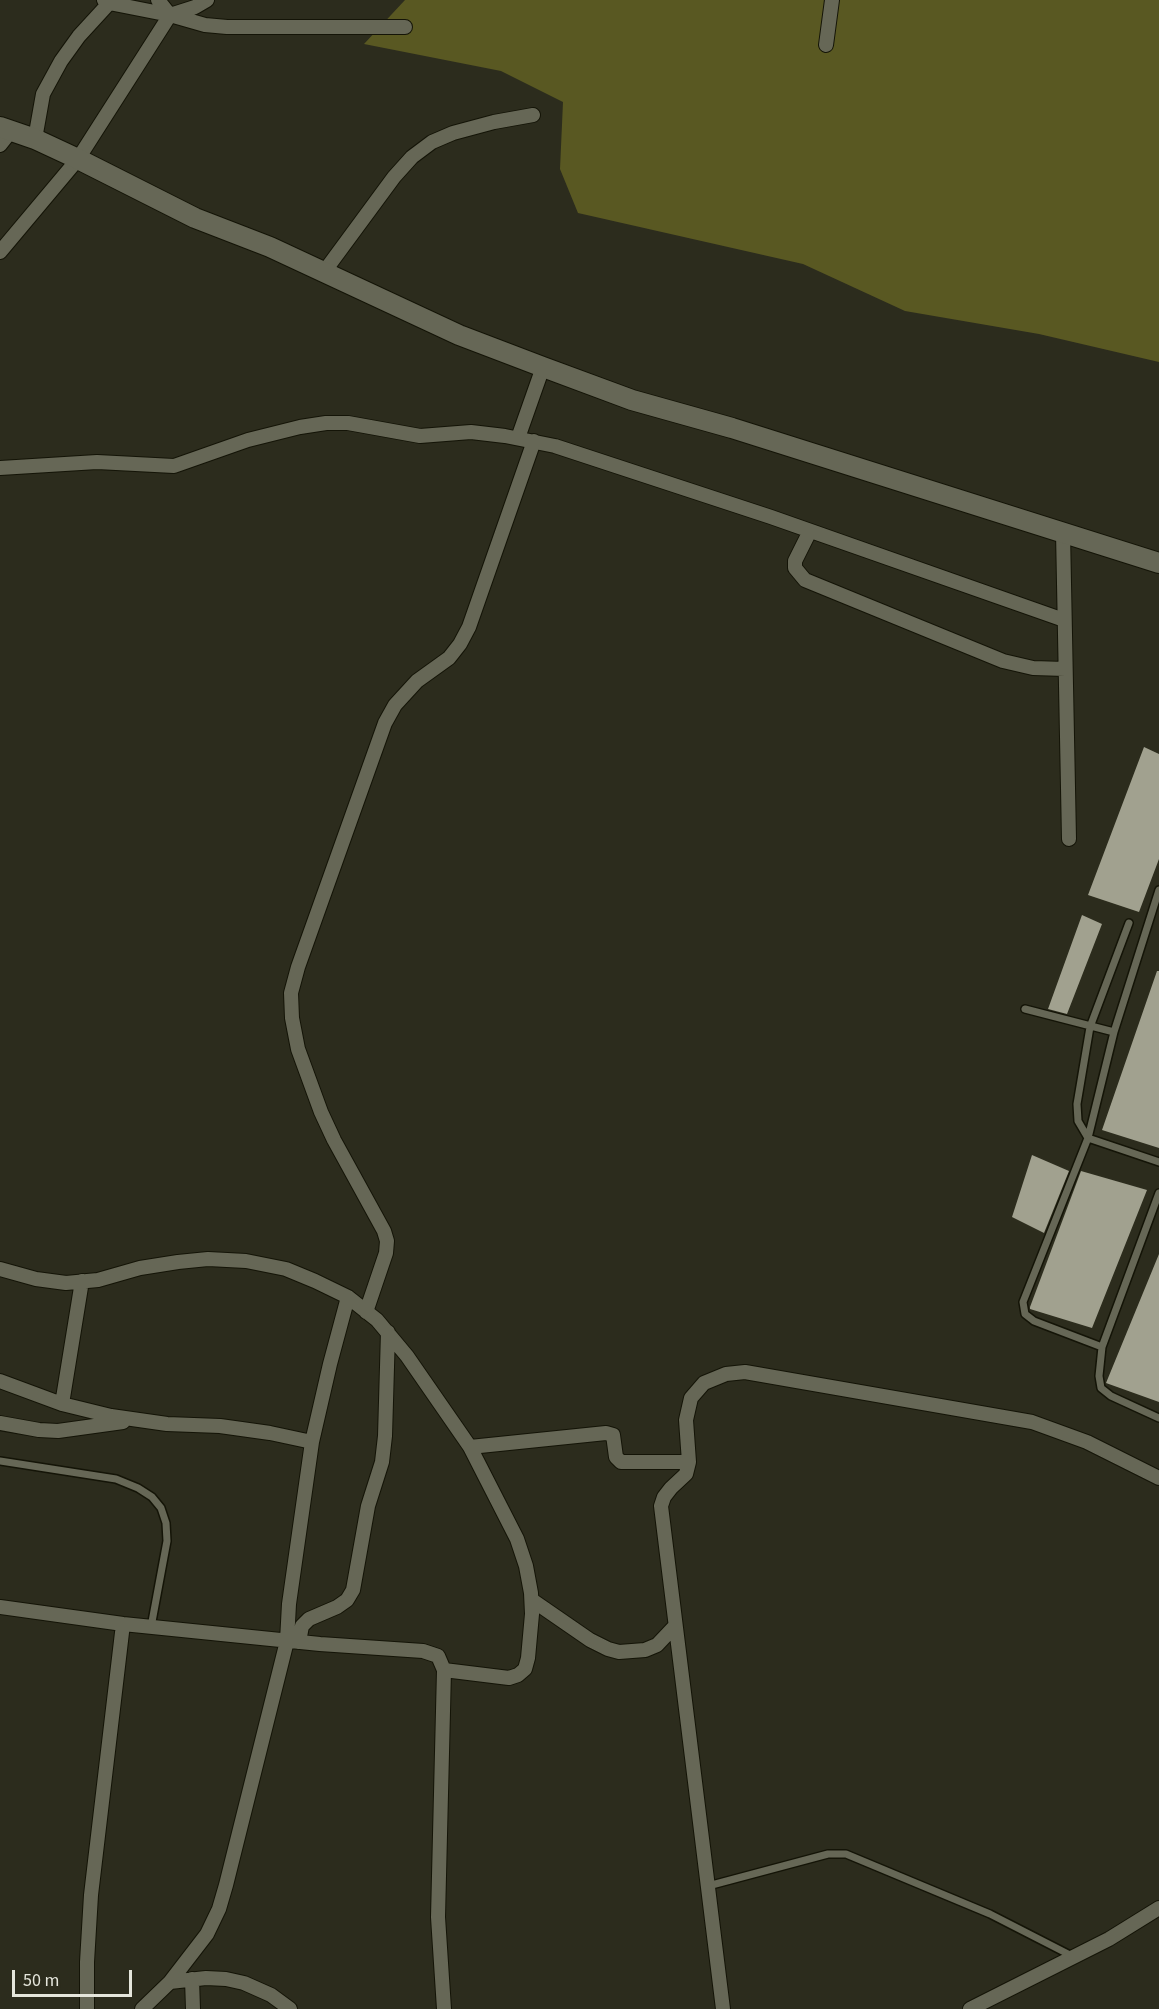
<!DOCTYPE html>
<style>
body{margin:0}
#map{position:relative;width:1159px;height:2009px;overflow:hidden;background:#2c2c1d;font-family:"Source Sans 3",sans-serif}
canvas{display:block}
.scale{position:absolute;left:12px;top:1970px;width:120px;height:27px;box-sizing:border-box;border:3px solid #e5e6dc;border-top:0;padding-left:8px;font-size:18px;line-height:21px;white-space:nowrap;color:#e5e6dc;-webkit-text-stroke:4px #2c2c1d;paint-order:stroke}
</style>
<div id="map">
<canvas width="1159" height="2009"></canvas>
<div class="scale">50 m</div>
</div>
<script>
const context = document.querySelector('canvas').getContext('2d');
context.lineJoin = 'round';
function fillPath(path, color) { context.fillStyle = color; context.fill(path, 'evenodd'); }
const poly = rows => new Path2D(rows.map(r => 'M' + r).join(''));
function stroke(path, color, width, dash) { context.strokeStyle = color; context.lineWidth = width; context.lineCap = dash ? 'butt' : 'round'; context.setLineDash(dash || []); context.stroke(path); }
fillPath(poly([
 [405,0,1159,0,1159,362,1039,334,905,311,803,264,578,213,560,169,563,102,501,71,364,44]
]), '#595822');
fillPath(poly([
 [1144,747,1159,754,1159,859,1139,912,1088,895],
 [1082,915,1102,924,1067,1014,1048,1009],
 [1157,971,1159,971,1159,1148,1102,1130],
 [1032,1155,1069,1171,1044,1233,1012,1217],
 [1081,1171,1147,1190,1092,1328,1030,1309,1030,1307],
 [1159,1254,1159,1402,1106,1383]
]), '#a1a18f');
const service = poly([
 [1159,890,1114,1032,1088,1138,1023,1302,1025,1314,1034,1321,1102,1347,1099,1376,1101,1388,1111,1396,1159,1418],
 [1129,923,1090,1027,1077,1104,1078,1121,1088,1138,1159,1162],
 [1025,1009,1114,1032],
 [1102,1347,1159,1193],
 [0,1461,116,1479,138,1488,152,1497,161,1508,166,1523,167,1541,151,1627],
 [708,1886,828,1854,846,1854,990,1914,1072,1956]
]);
const minor = poly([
 [104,0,109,3,170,15,205,25,227,27,405,27],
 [158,0,170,15],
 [826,45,832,0],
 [35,139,43,94,61,61,79,36,112,0],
 [0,145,11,131],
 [0,252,78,159,170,15,195,7,207,0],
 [324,272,394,177,412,157,432,142,453,133,494,122,533,115],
 [518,438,543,367],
 [0,468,97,462,174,466,248,440,300,427,326,423,348,423,420,436,471,432,505,436,555,446,771,517,1064,620],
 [810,531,795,561,795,568,805,580,1003,661,1033,668,1065,669],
 [1063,532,1069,839],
 [0,1269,36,1279,66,1283,98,1280,140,1268,178,1262,208,1259,246,1261,286,1269,315,1281,348,1297,377,1320,407,1356,470,1447,517,1539,526,1566,531,1593,532,1614,528,1658,525,1669,518,1675,509,1678,444,1670],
 [366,1312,386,1253,387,1241,384,1231,334,1140,321,1112,298,1049,292,1018,291,993,298,967,385,723,395,705,417,681,449,658,460,644,469,627,534,441],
 [0,1381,62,1404,111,1416,167,1424,220,1426,270,1433,312,1442],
 [62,1404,82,1281],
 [0,1423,39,1430,58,1431,123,1422],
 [470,1447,606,1433,613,1435,616,1457,621,1462,689,1462],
 [532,1600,590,1640,608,1649,619,1652,645,1650,657,1645,675,1626],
 [0,1607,123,1624,320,1644,423,1651,438,1656,444,1670,438,1917,444,2009],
 [299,1642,302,1626,309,1619,337,1607,347,1600,353,1590,368,1506,382,1462,385,1436,388,1332],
 [192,1979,193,2009],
 [170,1982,206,1978,226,1979,244,1983,271,1995,290,2009],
 [87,2009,87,1962,91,1895,123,1624],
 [142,2009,170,1982,207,1934,219,1909,226,1885,287,1641,289,1604,312,1442,330,1364,348,1297],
 [723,2009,661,1506,664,1497,671,1488,686,1474,689,1462,686,1420,691,1398,704,1383,726,1374,745,1372,1032,1422,1087,1442,1159,1478],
 [970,2009,1109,1939,1159,1908]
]);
const secondary = poly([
 [0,127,35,139,78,159,195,218,270,247,459,335,543,367,632,400,732,428,1159,563]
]);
stroke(service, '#141407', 10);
stroke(minor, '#141407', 16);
stroke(secondary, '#141407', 22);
stroke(service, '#666756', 7);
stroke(minor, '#666756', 14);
stroke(secondary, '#666756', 20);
</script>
